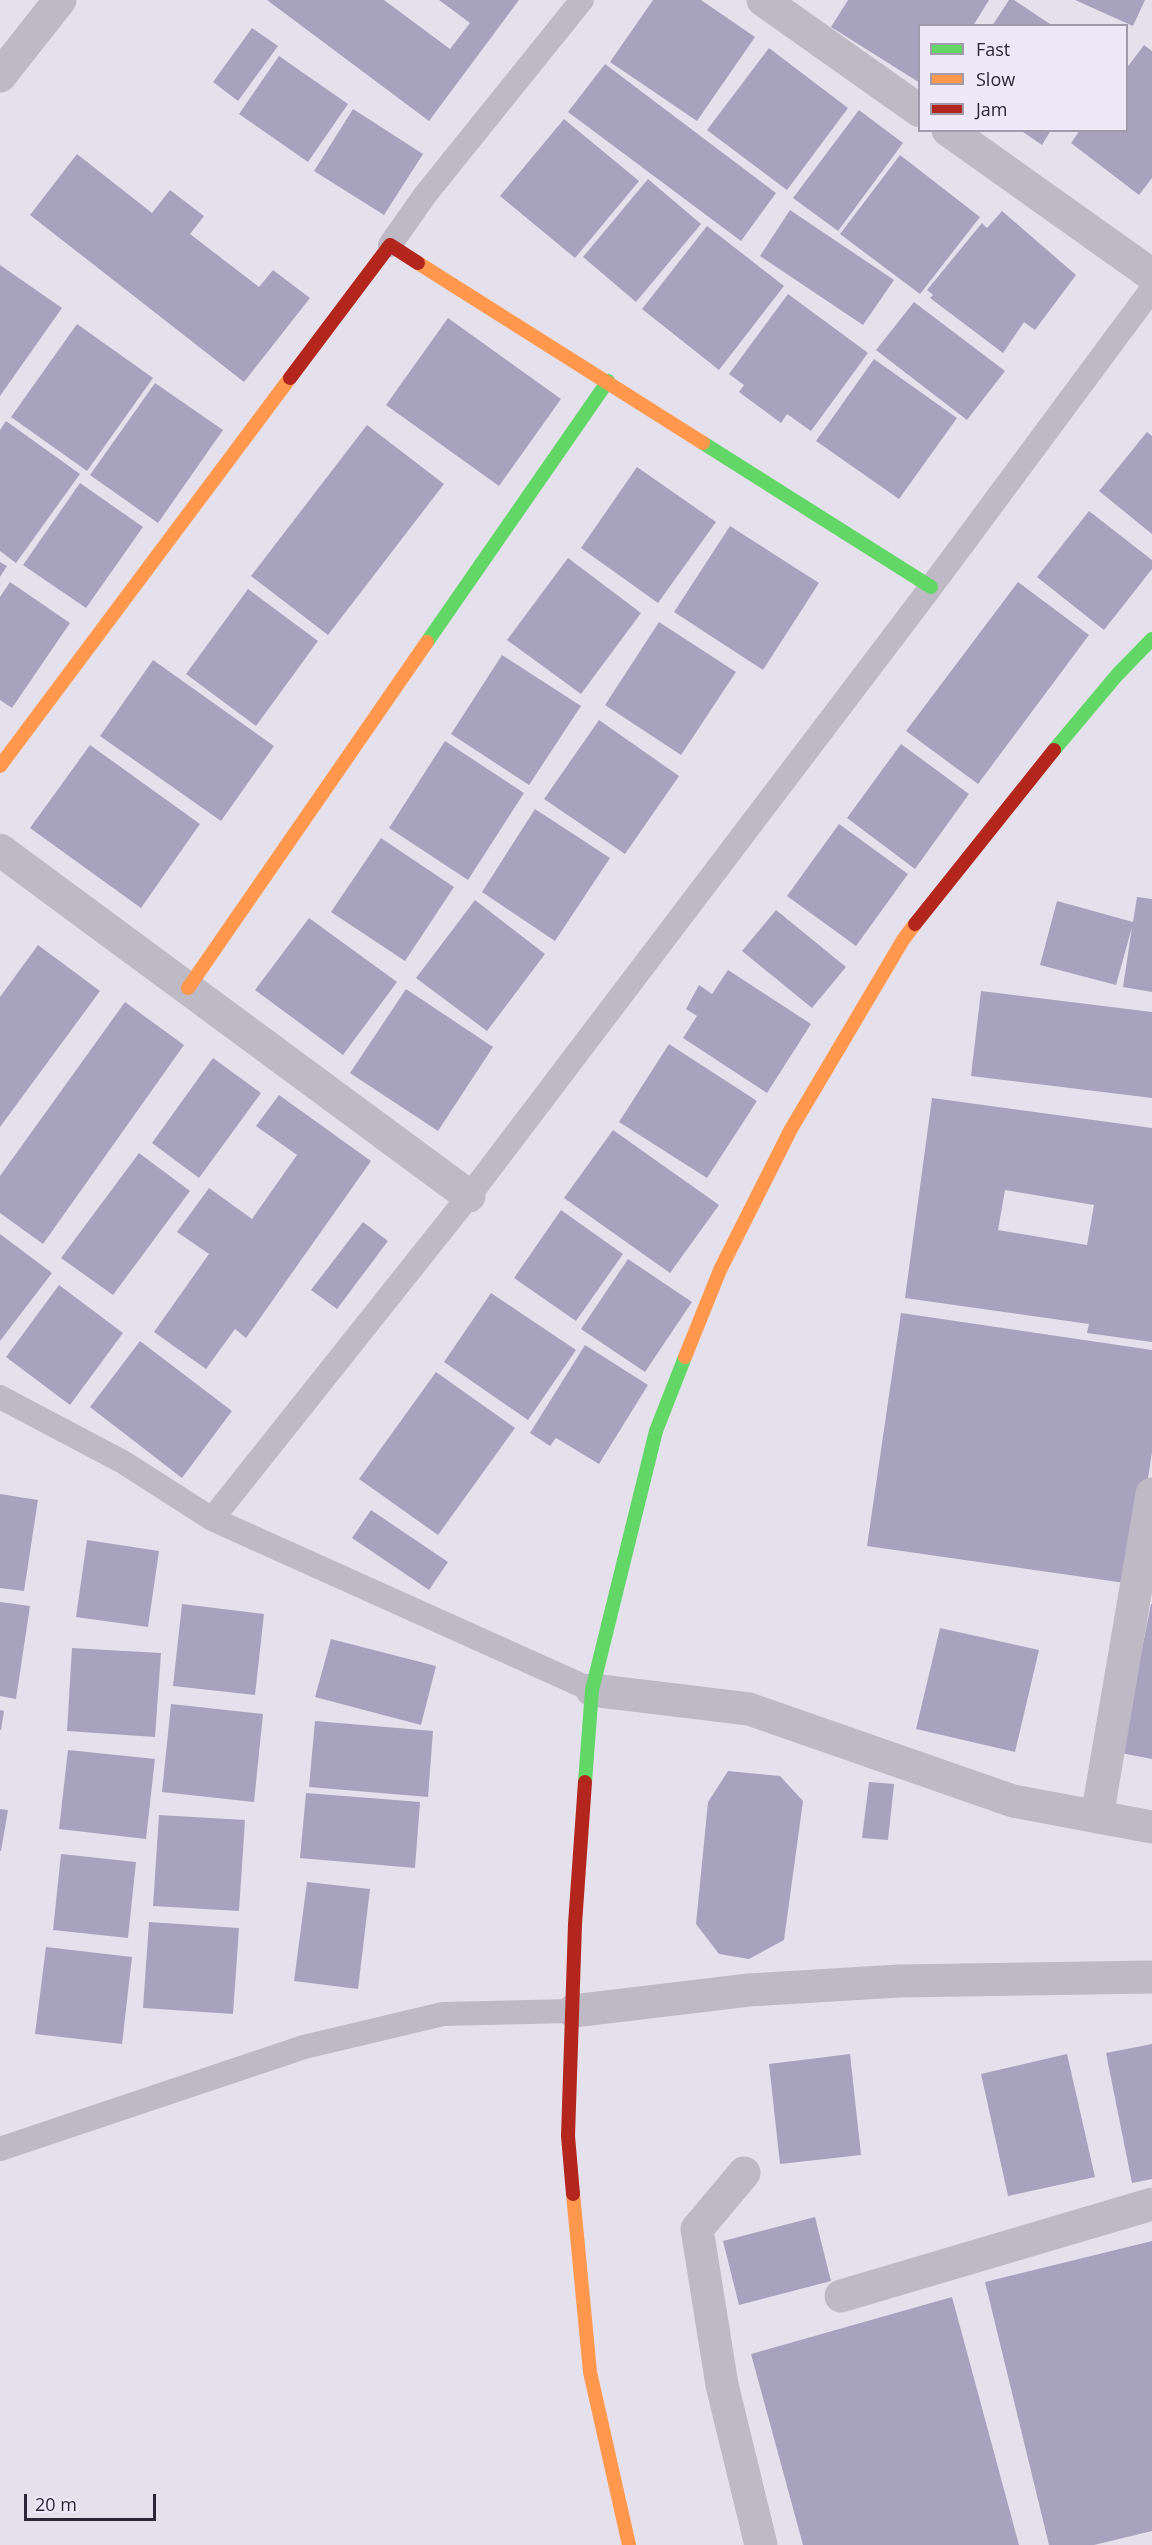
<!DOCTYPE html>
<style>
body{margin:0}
#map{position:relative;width:1152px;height:2545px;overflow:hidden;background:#e5e1ec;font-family:"Open Sans",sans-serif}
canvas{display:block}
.legend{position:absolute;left:918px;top:24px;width:210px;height:108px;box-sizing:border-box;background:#efe8f9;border:2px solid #a09bab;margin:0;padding:8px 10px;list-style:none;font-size:18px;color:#2a2836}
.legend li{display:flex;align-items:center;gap:12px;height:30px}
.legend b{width:30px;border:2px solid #a09bab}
.scale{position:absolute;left:24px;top:2494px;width:132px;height:27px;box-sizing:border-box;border:3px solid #2a2836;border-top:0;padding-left:8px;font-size:18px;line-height:21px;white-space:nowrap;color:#2a2836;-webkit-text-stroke:4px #efe8f9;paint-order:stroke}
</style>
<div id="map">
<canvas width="1152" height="2545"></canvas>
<ul class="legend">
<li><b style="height:8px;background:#63d668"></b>Fast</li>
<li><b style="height:8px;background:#ff974d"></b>Slow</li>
<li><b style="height:8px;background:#b3261e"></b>Jam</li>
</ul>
<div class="scale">20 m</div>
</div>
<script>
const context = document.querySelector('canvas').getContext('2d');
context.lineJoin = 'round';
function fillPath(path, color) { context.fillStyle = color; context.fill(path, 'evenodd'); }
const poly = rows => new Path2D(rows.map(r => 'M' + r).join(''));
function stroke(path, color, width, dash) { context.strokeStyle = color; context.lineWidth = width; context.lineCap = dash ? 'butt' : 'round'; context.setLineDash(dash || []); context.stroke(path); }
fillPath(poly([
 [267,0,384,0,450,49,470,23,439,0,519,0,429,121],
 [653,0,701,0,755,37,697,121,610,62],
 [848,0,989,0,973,26,920,26,920,83,831,27],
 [1009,0,1014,0,1053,26,992,26],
 [1075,0,1145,0,1133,26],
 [252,28,278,46,238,101,213,82],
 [1144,45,1152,51,1152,178,1139,195,1071,143,1080,130,1126,130,1126,69],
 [769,48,848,108,787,190,707,130],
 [279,56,348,104,308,162,239,114],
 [605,64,776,193,741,241,568,112],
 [353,109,423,154,384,215,314,171],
 [859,110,903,143,838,231,793,198],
 [564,119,639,181,575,258,500,196],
 [1020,130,1051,130,1042,145],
 [77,154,152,213,170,190,204,216,190,234,259,287,273,270,310,298,244,382,30,215],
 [900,155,980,217,920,294,840,234],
 [648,179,701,224,636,302,583,257],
 [790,210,894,280,863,325,760,256],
 [1002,211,1076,275,1035,330,1024,322,1003,353,930,298,933,295,927,290,982,223,987,228],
 [707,226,784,286,719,370,642,309],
 [0,265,62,308,0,396],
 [788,294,868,353,811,431,787,414,781,423,739,392,744,385,729,374],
 [914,302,1005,371,967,420,876,350],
 [448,318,561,399,499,486,386,405],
 [77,324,153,378,87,471,11,417],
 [874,359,957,418,899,499,816,441],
 [155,383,223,430,158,523,90,475],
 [6,421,80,474,16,563,0,551,0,430],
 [367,425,444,484,328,635,251,576],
 [1147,432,1152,436,1152,534,1099,491],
 [637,467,716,522,658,603,581,548],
 [80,483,143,527,86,608,23,565],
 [1089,511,1152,560,1152,569,1104,630,1037,577],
 [730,526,819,583,763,670,674,612],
 [568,558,641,613,581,694,507,640],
 [0,562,7,566,0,577],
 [10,582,70,623,12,708,0,700,0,597],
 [1018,582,1089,635,978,784,906,731],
 [248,589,318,641,256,726,186,674],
 [659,622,736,672,681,755,605,705],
 [502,655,581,706,529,785,451,734],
 [153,660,274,746,221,821,100,736],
 [599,720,679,776,625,854,544,799],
 [445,741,524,793,468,880,389,828],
 [901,744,969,794,915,869,847,818],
 [90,745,200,824,141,908,30,828],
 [535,809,610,858,555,941,482,892],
 [839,824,908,874,856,946,787,896],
 [381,838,454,887,405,961,331,912],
 [1137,897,1152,899,1152,992,1123,987,1132,927,1116,985,1040,965,1057,901,1133,922],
 [475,900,545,954,487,1031,416,978],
 [776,910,846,967,812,1008,742,951],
 [309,918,397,982,343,1055,255,990],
 [38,945,100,991,0,1127,0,997],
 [728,970,811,1024,767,1093,683,1038,697,1016,686,1009,699,985,712,994],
 [406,989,493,1047,438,1131,350,1073],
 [981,991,1152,1012,1152,1098,971,1076],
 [125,1002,184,1045,43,1244,0,1213,0,1176],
 [669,1044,757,1101,707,1178,619,1122],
 [213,1058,261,1093,199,1178,152,1143],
 [279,1095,371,1161,246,1338,235,1329,206,1369,154,1332,209,1254,177,1232,209,1188,252,1219,297,1155,256,1126],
 [932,1098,1152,1128,1152,1342,1087,1333,1089,1324,905,1298],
 [1005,1190,1094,1205,1087,1245,998,1230],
 [613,1130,719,1205,670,1273,564,1198],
 [139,1153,190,1191,113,1295,61,1258],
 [561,1210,623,1254,576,1321,514,1278],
 [363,1222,388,1241,337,1309,311,1290],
 [0,1234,52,1273,0,1341],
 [628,1259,692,1302,645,1372,581,1329],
 [59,1285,123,1333,70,1405,6,1357],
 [491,1293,576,1350,528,1420,444,1362],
 [901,1313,1152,1350,1152,1452,1132,1584,867,1546],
 [140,1341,232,1411,182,1478,90,1407],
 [585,1345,648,1385,599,1464,556,1438,550,1446,530,1433],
 [436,1372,515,1428,438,1535,359,1479],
 [0,1494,38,1500,24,1591,0,1588],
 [371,1510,448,1562,429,1590,352,1538],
 [87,1540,159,1551,148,1627,76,1617],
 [0,1602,30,1606,16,1699,0,1696],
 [182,1604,264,1614,255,1695,173,1686],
 [1151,1604,1152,1604,1152,1759,1121,1753],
 [940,1628,1039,1650,1015,1752,916,1729],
 [331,1639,436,1666,421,1725,315,1697],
 [72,1648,161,1653,155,1737,67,1731],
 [171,1704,263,1714,254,1802,162,1792],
 [0,1710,4,1711,1,1730,0,1730],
 [315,1721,433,1731,428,1797,309,1787],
 [68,1750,155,1759,146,1839,59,1829],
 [728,1771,780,1776,803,1801,784,1940,749,1959,719,1954,696,1924,708,1802],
 [869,1782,894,1784,888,1840,862,1838],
 [306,1793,420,1802,415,1868,300,1858],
 [0,1809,8,1810,1,1851,0,1851],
 [159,1815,245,1820,239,1911,153,1906],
 [61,1854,136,1862,128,1938,53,1930],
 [307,1882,370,1889,358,1989,294,1981],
 [149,1922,239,1928,233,2014,143,2008],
 [46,1947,132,1957,122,2044,35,2034],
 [1152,2044,1152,2179,1132,2183,1106,2053],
 [850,2054,861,2155,780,2164,769,2064],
 [1067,2054,1095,2177,1008,2196,981,2074],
 [815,2217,831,2281,739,2305,723,2241],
 [1152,2241,1152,2531,1094,2545,1049,2545,985,2282],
 [952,2297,1019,2545,803,2545,751,2354]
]), '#a7a3bf');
stroke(poly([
 [390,245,425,195,582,0],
 [0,1397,123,1462,212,1519,592,1690],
 [212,1519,469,1196,931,587,1152,289],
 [0,2149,304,2047,443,2014,573,2011]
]), '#bdbac5', 24);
stroke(poly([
 [763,0,920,111],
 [0,76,60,0],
 [948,130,1152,275],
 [0,850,469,1196],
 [592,1690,749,1709,1013,1801,1152,1827],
 [1097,1817,1152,1494],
 [573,2011,749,1990,899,1981,1152,1977],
 [744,2173,697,2229,722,2385,761,2545],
 [841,2296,1152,2204]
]), '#bdbac5', 33);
stroke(poly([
 [703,443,931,587],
 [427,642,608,381],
 [1054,750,1117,675,1152,639],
 [585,1782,592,1690,656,1431,685,1357]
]), '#63d668', 14);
stroke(poly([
 [418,263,703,443],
 [0,766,290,378],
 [188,988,427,642],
 [685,1357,720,1270,791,1129,903,940,915,924],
 [573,2194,590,2372,629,2545]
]), '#ff974d', 14);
stroke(poly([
 [290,378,390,245,418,263],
 [915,924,1054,750],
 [573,2194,568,2136,575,1924,585,1782]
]), '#b3261e', 14);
</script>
